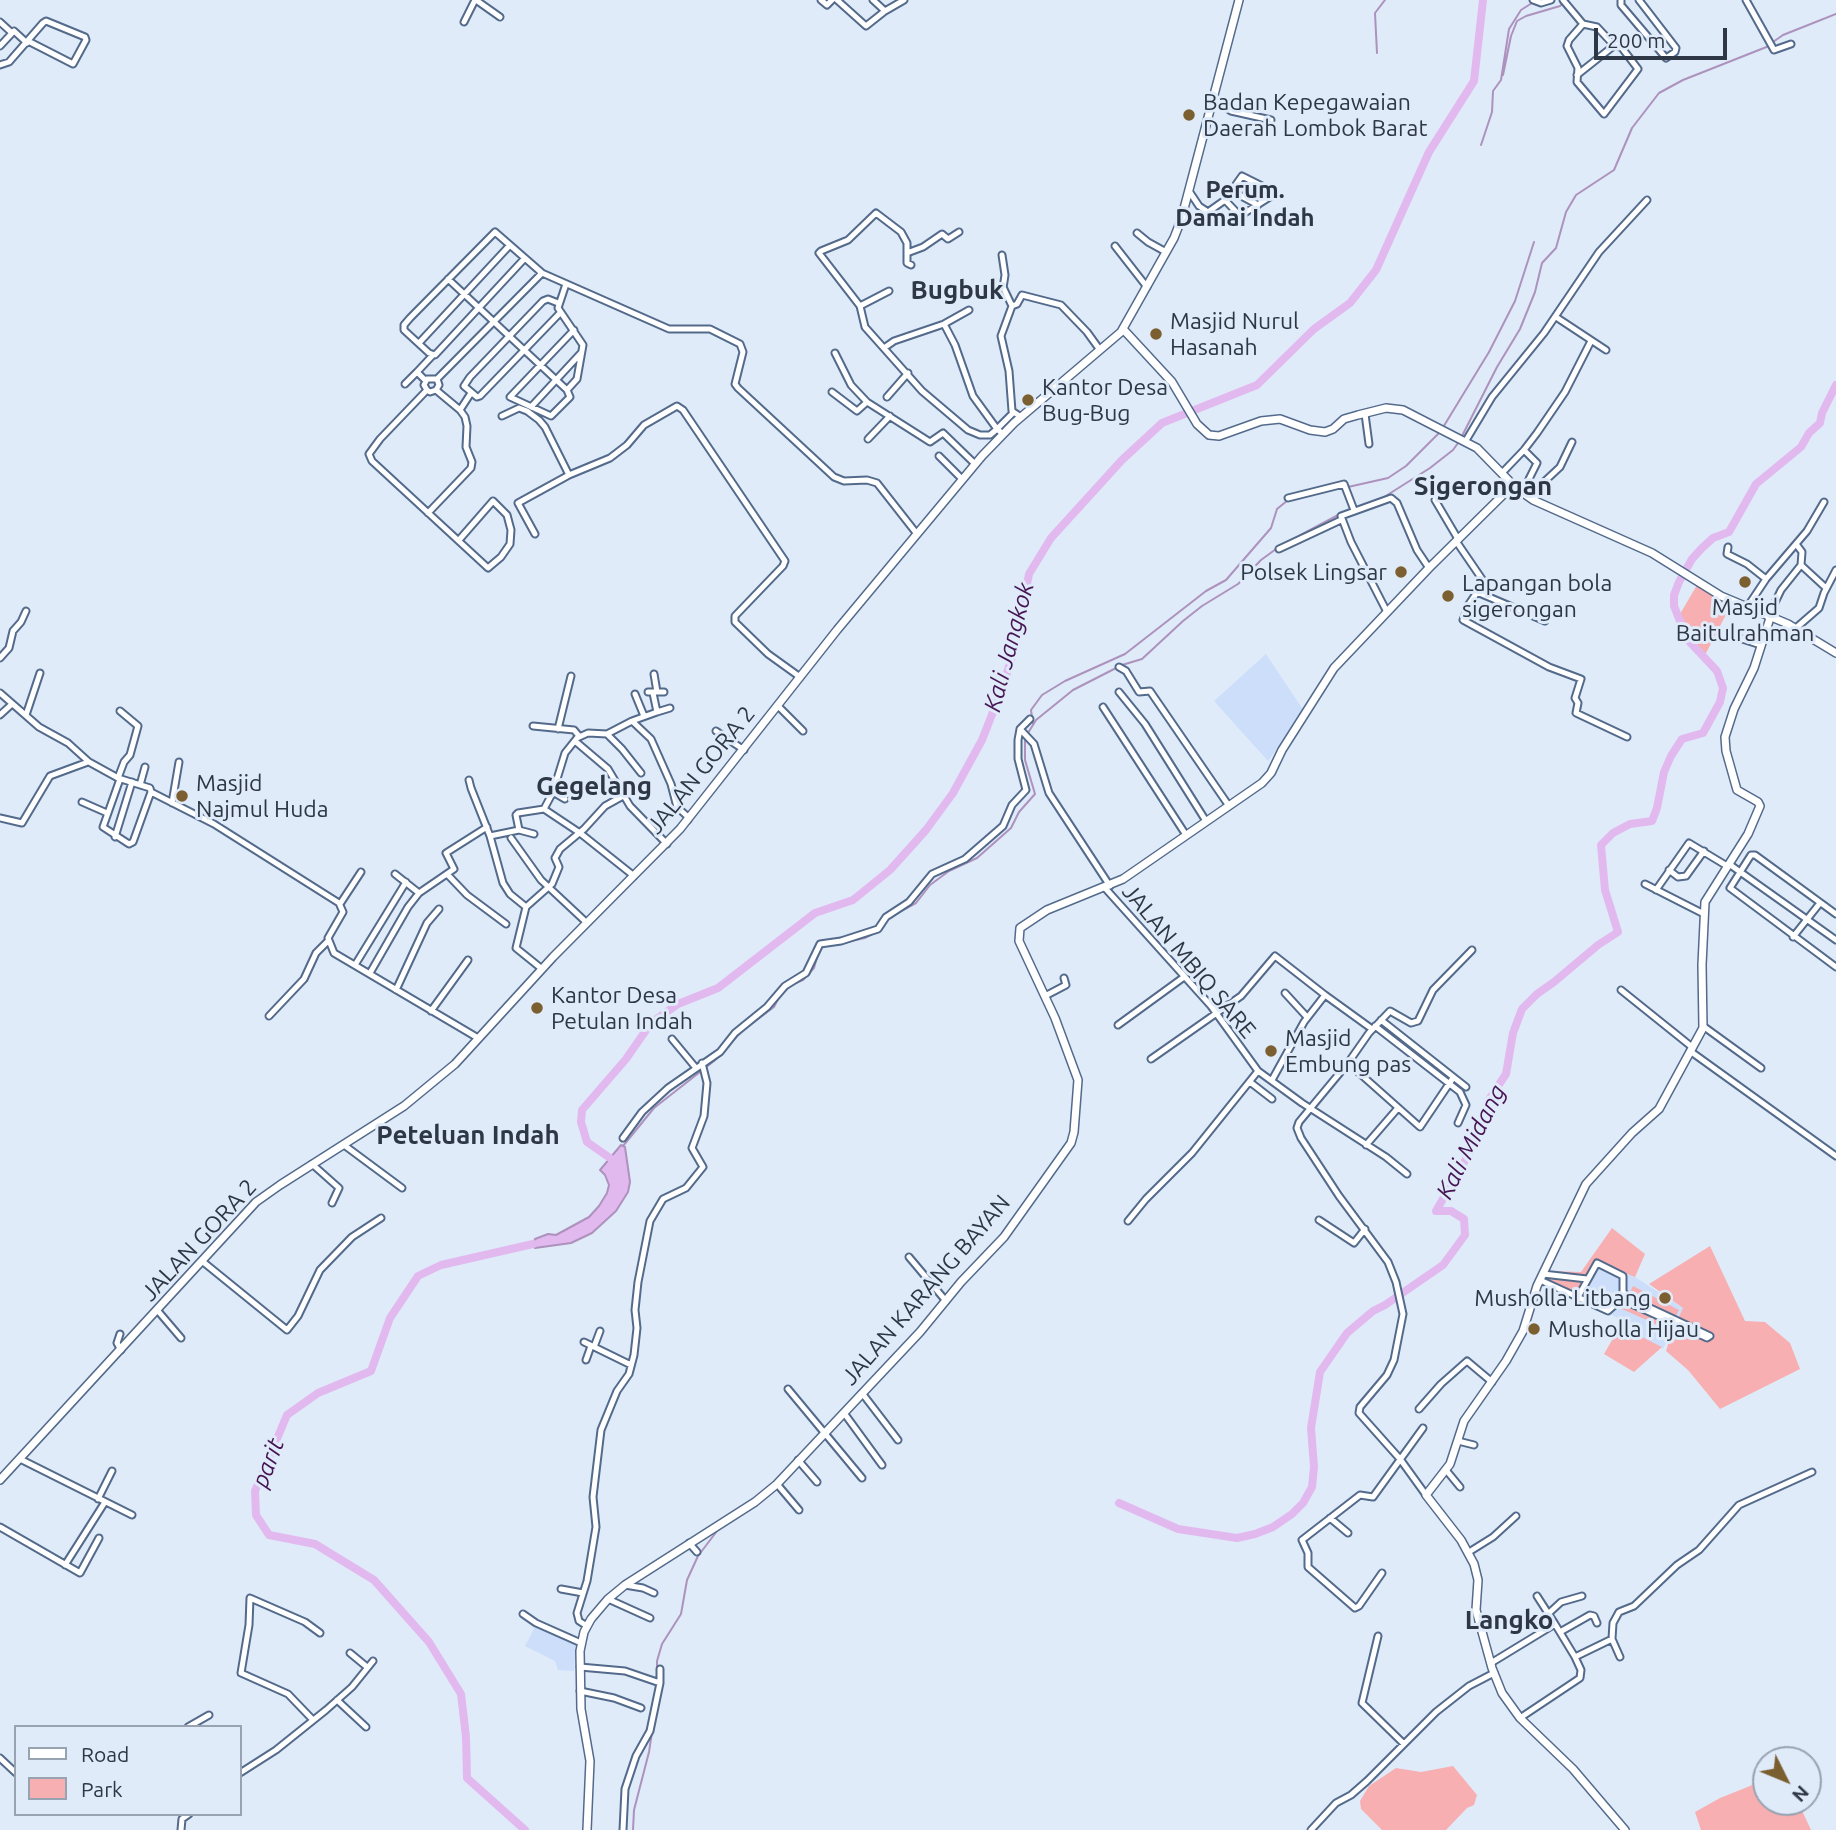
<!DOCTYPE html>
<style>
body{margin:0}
#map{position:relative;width:1836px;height:1830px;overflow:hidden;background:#e0ebfa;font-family:Ubuntu,sans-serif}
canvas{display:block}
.legend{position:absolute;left:14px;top:1725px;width:228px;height:91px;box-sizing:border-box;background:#e0ebfa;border:2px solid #98a3b2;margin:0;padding:9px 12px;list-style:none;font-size:21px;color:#2d3746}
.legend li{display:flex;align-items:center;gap:14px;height:35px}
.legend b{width:35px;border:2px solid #98a3b2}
.north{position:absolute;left:1752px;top:1746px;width:70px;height:70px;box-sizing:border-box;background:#e0ebfa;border:2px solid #98a3b2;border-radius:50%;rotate:133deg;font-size:19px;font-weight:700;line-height:28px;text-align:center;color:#2d3746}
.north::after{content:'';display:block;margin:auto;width:24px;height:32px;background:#7b5f31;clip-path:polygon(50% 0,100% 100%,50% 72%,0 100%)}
.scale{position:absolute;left:1594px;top:28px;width:133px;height:32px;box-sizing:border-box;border:4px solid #2d3746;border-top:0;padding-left:9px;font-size:21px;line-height:24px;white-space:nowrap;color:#2d3746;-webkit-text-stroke:5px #e0ebfa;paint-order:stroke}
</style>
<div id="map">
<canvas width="1836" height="1830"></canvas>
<ul class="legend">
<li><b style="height:9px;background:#fff"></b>Road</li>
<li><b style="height:19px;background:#f7afb1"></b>Park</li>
</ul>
<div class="north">N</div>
<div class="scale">200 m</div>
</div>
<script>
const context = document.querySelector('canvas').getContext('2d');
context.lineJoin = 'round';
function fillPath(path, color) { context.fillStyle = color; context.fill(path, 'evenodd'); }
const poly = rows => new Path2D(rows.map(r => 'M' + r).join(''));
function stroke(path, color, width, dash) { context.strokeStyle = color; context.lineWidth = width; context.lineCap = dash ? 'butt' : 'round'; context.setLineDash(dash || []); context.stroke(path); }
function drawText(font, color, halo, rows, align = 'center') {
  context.font = font + ' Ubuntu,sans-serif'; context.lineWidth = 6; context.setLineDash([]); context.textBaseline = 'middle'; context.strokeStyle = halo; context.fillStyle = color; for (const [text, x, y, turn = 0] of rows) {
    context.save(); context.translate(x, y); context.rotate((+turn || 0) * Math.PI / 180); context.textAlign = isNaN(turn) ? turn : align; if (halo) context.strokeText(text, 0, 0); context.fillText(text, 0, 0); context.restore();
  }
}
fillPath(poly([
 [1266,654,1304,711,1268,761,1214,701],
 [1599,1263,1635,1277,1683,1308,1663,1349,1660,1346,1639,1337,1642,1328,1623,1321,1578,1297],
 [536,1625,576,1642,574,1671,558,1670,555,1661,525,1646]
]), '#ccdef9');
fillPath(poly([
 [1697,585,1731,605,1705,655,1689,637,1680,614],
 [1612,1228,1645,1254,1635,1277,1597,1262,1576,1301,1541,1285,1548,1271,1581,1272],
 [1710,1246,1745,1321,1765,1322,1790,1343,1800,1369,1720,1409,1688,1370,1666,1351,1672,1331,1683,1308,1649,1284],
 [1633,1286,1679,1310,1669,1330,1622,1309],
 [1623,1321,1640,1327,1638,1335,1662,1347,1634,1372,1604,1354],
 [1453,1766,1477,1795,1474,1805,1467,1808,1446,1830,1382,1830,1361,1809,1360,1801,1369,1786,1396,1768,1421,1772],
 [1766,1774,1766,1802,1798,1802,1811,1830,1701,1830,1695,1812,1720,1798,1750,1786]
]), '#f7afb1');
const water = poly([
 [621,1145,625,1147,630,1182,628,1192,616,1211,592,1233,571,1243,535,1248,533,1244,535,1239,548,1234,556,1235,589,1217,599,1206,607,1193,609,1185,605,1175,600,1170,621,1145]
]);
fillPath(water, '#e2b9ef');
stroke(water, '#ac92bc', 2);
stroke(poly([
 [1773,42,1783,35,1836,14],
 [1377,53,1375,13,1385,0],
 [1503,75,1511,36,1517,21,1526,16,1560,6,1567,0],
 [1481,145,1492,112,1493,91,1501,80,1509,29,1521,10,1532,3],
 [1442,429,1489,352,1515,301,1534,242],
 [1461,438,1497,367,1520,329,1535,292,1542,263,1556,248,1566,212,1576,195,1614,170,1632,128,1659,93,1683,80,1769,46],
 [1348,487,1388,478,1406,466,1439,433],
 [1381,499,1430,468,1453,450,1458,443],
 [1345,512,1360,507],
 [1280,546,1340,514],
 [1033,724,1031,710,1042,695,1065,681,1125,654,1206,591,1226,580,1271,528,1277,509,1288,500],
 [1028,733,1036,720,1073,690,1122,665,1142,659,1183,621,1202,606,1238,584,1261,560,1276,549],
 [892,916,916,903,930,885,949,871,977,858,1011,828,1019,812,1035,794,1025,760,1025,738],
 [846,942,865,938,882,929,886,922],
 [791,985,803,980,814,968,818,954],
 [623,1146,654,1108,714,1061,742,1031,774,1007,780,995],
 [657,1681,657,1661,662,1644,681,1614,687,1580,698,1556,717,1531],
 [633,1830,634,1810,649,1752,652,1732]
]), '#ac92bc', 2);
stroke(poly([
 [610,1158,587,1142,581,1122,582,1110,626,1059,651,1023,678,1004,718,988,815,913,853,900,890,870,926,830,953,793,982,740,1002,689,1015,647,1029,574,1051,538,1122,460,1162,423,1257,385,1314,329,1350,303,1376,270,1429,152,1474,81,1483,0],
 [1119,1503,1178,1529,1237,1538,1255,1534,1273,1527,1292,1514,1303,1503,1312,1487,1314,1467,1311,1428,1320,1372,1347,1333,1373,1311,1385,1305,1443,1265,1465,1235,1464,1219,1451,1211,1436,1211,1482,1131,1483,1115,1488,1101,1506,1074,1513,1033,1522,1009,1537,994,1554,982,1598,945,1618,932,1605,890,1601,845,1613,833,1630,824,1652,821,1657,808,1664,772,1671,756,1682,739,1703,733,1720,702,1723,688,1717,671,1687,639,1674,606,1674,595,1679,582,1692,559,1702,548,1713,538,1729,532,1756,484,1801,447,1809,433,1820,423,1822,413,1836,385],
 [525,1830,467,1778,466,1737,461,1694,429,1642,374,1580,315,1544,269,1535,256,1515,255,1491,287,1415,318,1393,371,1371,390,1318,418,1276,441,1265,533,1244]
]), '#e2b9ef', 8);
const street = poly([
 [476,0,500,17],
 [821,0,827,5,832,0],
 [837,0,866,26,885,11,904,0],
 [873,0,885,11],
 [1533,0,1541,3,1551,0],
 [1563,0,1583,24,1569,40,1567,46,1578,68,1577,82,1604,114,1638,69,1622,48,1610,41,1597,27,1583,24],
 [1621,0,1621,5,1666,58,1675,52,1676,48,1639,0],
 [1746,0,1774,50,1791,44],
 [0,22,12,33],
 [464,22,475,0],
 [0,46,14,31,27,43],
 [0,65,9,62,43,23,46,21,85,37,86,40,73,64,28,41],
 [1577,75,1616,44],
 [1213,99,1231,111,1271,120],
 [1189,191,1199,206,1208,212,1225,200,1242,176,1268,189,1273,195,1240,216,1225,200],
 [1232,191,1258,205],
 [1137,233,1148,242,1166,252],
 [1115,246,1147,287],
 [907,253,907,263,911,265],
 [1002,255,1005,275,1003,288],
 [525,258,435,355,429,353,404,330,404,325,410,318,495,232,542,273],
 [448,279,567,390,577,379,583,345,558,308,566,284],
 [1003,287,1012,306],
 [558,303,548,299,543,301,470,377,464,386,477,397,480,396,560,313],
 [860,306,889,291],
 [1556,317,1606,350],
 [944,324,955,345,973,396,997,429,990,435,980,435,968,430,922,391,865,327,860,306,819,253,821,251,848,240,876,213,901,232,907,243,907,253,923,247,942,234,948,239,959,232],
 [419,343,510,245],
 [884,348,894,341,944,324,969,310],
 [835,353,851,385,867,402,930,442,943,433,975,464],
 [437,379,439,385,436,390,430,392,427,390,424,385,427,379,437,379,542,273,669,329,710,329,740,344,743,352,735,384,738,388,834,477,844,481,867,480,877,483,917,534],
 [426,381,417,372,432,356],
 [405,384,417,372],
 [427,390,380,439,369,454,372,461,488,568,501,557,510,544,511,530,507,515,493,501,459,540],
 [436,390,460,410,471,393],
 [567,390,570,397,551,416,510,397,574,330],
 [832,392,857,411,867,402],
 [887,397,908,373],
 [531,407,581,353],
 [1365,414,1369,444],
 [502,416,519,408,527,411,539,420,545,427,569,475],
 [1021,417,1012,411,1009,371,1001,336,1012,306,1017,304,1022,295,1061,305,1087,332,1100,350],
 [1003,434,997,429,1013,413],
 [868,439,890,416],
 [1465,442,1492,397,1544,333,1599,252,1647,200],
 [939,456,962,479],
 [1502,473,1524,450,1537,433,1565,392,1591,341],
 [1522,493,1537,463,1524,450],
 [1288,498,1344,484,1354,510],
 [1435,500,1458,539],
 [1533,500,1545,481,1560,467,1572,442],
 [428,513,471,468,472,462,466,447,467,426,465,417,460,410],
 [535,534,518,503,569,475,610,458,627,445,644,425,677,406,683,410,785,561,783,566,735,616,735,622,768,654,800,677],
 [1456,541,1484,582,1469,604,1463,620,1549,667,1581,679,1575,698,1578,703,1576,713,1627,737],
 [1796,544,1802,552,1801,565,1826,588],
 [1728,547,1727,554,1747,564,1766,579],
 [1279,549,1341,520],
 [1477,592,1545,621],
 [1746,609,1766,579,1807,531,1824,502],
 [1387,612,1351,542,1341,516,1391,498,1397,503,1417,550,1429,568],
 [1768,617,1781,590,1801,565],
 [1796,628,1819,608,1824,593,1836,570],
 [1736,637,1761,645],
 [0,658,9,648,13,631,21,622,26,611],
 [1119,667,1126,671,1139,692,1150,691,1229,806],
 [654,674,657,692],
 [648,692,664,692],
 [1119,692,1145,724,1206,821],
 [0,693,39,727,68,743,89,762,118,778,150,788,151,792,214,824,339,903,343,912,328,938,334,953,478,1038],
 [635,694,644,716],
 [778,706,803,731],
 [1103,707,1186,835],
 [657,712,670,708],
 [0,715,12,704],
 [26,715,40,673],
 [632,721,657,712,653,693],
 [533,726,574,730,579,736],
 [558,729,571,676],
 [1020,729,1034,744,1049,793,1110,886],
 [716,731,744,750],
 [607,734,622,749,641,773],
 [575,741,608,769,630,806,667,844],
 [118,778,124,762,130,755,138,726,120,711],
 [120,779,103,827,129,844,133,842,151,792],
 [469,780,471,788,490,836,503,883,510,894,526,907],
 [140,785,145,767],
 [553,792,565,799],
 [82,802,107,813],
 [172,803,179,762],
 [544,809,553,792,565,753,577,738,588,733,607,734,632,721,651,739,671,784,677,807,687,816,688,820],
 [0,818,22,823,50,776,88,762],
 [519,830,534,834],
 [490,836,519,830,516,815,518,813,544,809,580,833,634,876],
 [115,837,132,782],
 [511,838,541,880,587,923],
 [1729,864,1836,940],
 [1669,870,1678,877,1686,876,1704,851],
 [395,874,419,893,454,869,446,853,487,827],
 [447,874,467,895,506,924],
 [1645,884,1704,914],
 [1105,888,1211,1006,1258,1071,1302,1103,1386,1157,1407,1174],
 [1656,890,1689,843,1727,866],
 [340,904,361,872],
 [1836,914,1755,855,1751,855,1730,888,1836,967],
 [1793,937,1820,903],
 [355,965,406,882],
 [542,969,516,948,526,907,552,884,559,867,555,858,560,849,584,829,605,806,623,796],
 [370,973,408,907,419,893],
 [396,990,427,923,439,909],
 [1621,990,1692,1047],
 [1285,993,1307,1017],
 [1045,996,1066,985,1064,978],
 [431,1011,468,960],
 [269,1016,304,979,316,953,328,941],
 [1381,1020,1466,1087],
 [1118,1025,1184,977],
 [1375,1026,1460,1092,1466,1105,1458,1123],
 [1703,1026,1761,1068],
 [672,1039,696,1068],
 [1690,1051,1836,1156],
 [1151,1059,1241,996,1275,956,1325,995],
 [1348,1063,1369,1033,1390,1011,1411,1023,1418,1021,1433,990,1472,950],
 [1272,1080,1304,1022,1325,995,1372,1029],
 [1250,1082,1272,1099],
 [623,1138,642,1112,668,1088,720,1052,735,1033,767,1007,785,986,806,973,820,944,841,941,878,929,886,917,909,902,932,874,965,859,1003,826,1012,805,1026,790,1018,759,1018,740,1020,729,1030,719],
 [344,1145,402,1188],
 [1366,1145,1398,1108],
 [312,1164,339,1188,332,1203],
 [1319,1220,1354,1243,1365,1229],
 [1128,1221,1146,1199,1192,1153,1258,1071],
 [909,1257,946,1301],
 [202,1261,287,1330,298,1316,320,1270,352,1237,381,1218],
 [1543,1274,1587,1279],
 [1540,1280,1608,1311,1618,1302,1623,1292,1623,1276,1597,1263,1578,1297],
 [1618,1302,1627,1302,1707,1338,1710,1336,1629,1298,1623,1292],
 [158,1311,181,1338],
 [120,1334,117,1343,121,1350],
 [584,1342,631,1365],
 [594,1347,600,1331],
 [586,1360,591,1346],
 [788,1389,862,1478],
 [862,1393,898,1440],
 [1419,1409,1441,1384,1467,1361,1492,1382],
 [844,1413,882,1465],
 [1458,1441,1474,1445],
 [20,1459,132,1515],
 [798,1460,817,1482],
 [1446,1470,1460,1487],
 [777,1484,799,1510],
 [1426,1495,1400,1459,1359,1413,1360,1407,1387,1375,1394,1360,1403,1314,1396,1282,1388,1262,1339,1196,1301,1138,1297,1128,1299,1122,1348,1063,1420,1127,1453,1078],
 [98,1499,112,1471],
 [1330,1518,1348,1533],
 [0,1527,80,1573,99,1538],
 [689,1543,697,1552],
 [1469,1552,1493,1537,1516,1516],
 [65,1565,105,1502],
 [1382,1573,1359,1606,1355,1608,1308,1567,1308,1553,1302,1540,1360,1495,1373,1497,1423,1428],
 [625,1585,643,1588,654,1593],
 [561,1589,583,1593],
 [1537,1596,1555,1624],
 [608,1599,650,1618],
 [523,1614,536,1623,581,1643],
 [1548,1614,1561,1602,1582,1596],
 [587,1626,579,1621,577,1613,587,1581,596,1527,593,1497,601,1430,617,1391,629,1374,634,1355,637,1328,635,1310,638,1282,650,1221,663,1199,686,1188,703,1167,692,1148,704,1116,707,1083,702,1063],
 [1560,1632,1590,1615,1594,1616,1597,1623],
 [1378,1636,1362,1703,1404,1744],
 [350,1653,367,1667],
 [1575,1657,1612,1639],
 [1620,1657,1612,1639,1613,1623,1619,1612,1634,1606,1677,1565,1699,1550,1739,1505,1812,1472],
 [1491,1663,1555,1624,1575,1657,1581,1670,1580,1678,1520,1718],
 [580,1667,625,1671,660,1683,660,1669],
 [580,1691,614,1698,641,1708],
 [337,1700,366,1727],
 [313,1720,288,1694,241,1673,249,1625,250,1598,305,1622,320,1633],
 [188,1727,209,1715],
 [0,1758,16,1773],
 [240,1773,276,1750,326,1710,352,1687,373,1661],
 [181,1830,182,1819,189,1814],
 [623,1830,625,1789,636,1756,650,1731,660,1683],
 [1311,1830,1336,1803,1351,1795,1367,1781,1436,1712,1469,1686,1494,1673]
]);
const secondary = poly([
 [1123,329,1172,382,1197,424,1209,435,1219,436,1261,421,1280,419,1310,430,1325,432,1333,429,1344,419,1358,415,1386,408,1403,410,1477,448,1516,488,1533,500,1652,553,1721,596,1788,624,1836,653],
 [0,1480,256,1202,280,1185,404,1106,455,1064,553,957,680,829,837,630,982,456,1014,423,1121,332,1174,238,1181,220,1239,0],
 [587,1830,590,1761,581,1709,580,1651,584,1632,591,1619,608,1599,625,1585,755,1502,777,1484,920,1332,961,1282,1004,1237,1071,1143,1074,1132,1078,1080,1055,1018,1019,941,1020,928,1047,910,1123,879,1262,783,1271,773,1282,750,1334,668,1429,568,1513,485],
 [1625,1830,1573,1769,1520,1718,1502,1693,1492,1668,1476,1610,1478,1580,1474,1564,1461,1540,1426,1495,1450,1464,1464,1421,1506,1361,1523,1331,1537,1286,1586,1184,1632,1133,1659,1109,1703,1028,1702,965,1705,902,1748,834,1760,806,1758,802,1737,790,1726,751,1725,737,1734,709,1754,668,1770,618]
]);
stroke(street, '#536a8b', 9);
stroke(secondary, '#536a8b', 10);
stroke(street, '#fff', 5);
stroke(secondary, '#fff', 7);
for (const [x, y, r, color] of [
 [1189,115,7,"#7b5f31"],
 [1156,334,7,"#7b5f31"],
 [1028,400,7,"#7b5f31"],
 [1401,572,7,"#7b5f31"],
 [1745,582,7,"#7b5f31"],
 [1448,596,7,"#7b5f31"],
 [182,796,7,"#7b5f31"],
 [537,1008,7,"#7b5f31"],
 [1271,1051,7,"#7b5f31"],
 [1665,1298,7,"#7b5f31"],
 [1534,1329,7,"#7b5f31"]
]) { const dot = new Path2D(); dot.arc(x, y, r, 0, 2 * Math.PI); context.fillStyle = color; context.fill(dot); stroke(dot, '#e0ebfa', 2.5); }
drawText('23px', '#2d3746', '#e0ebfa', [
 ["Badan Kepegawaian",1203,102],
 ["Daerah Lombok Barat",1203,128],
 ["Masjid Nurul",1170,321],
 ["Hasanah",1170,347],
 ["Kantor Desa",1042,387],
 ["Bug-Bug",1042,413],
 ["Polsek Lingsar",1387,572,"right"],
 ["Lapangan bola",1462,583],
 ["sigerongan",1462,609],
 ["Masjid",1745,607,"center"],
 ["Baitulrahman",1745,633,"center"],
 ["Masjid",196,783],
 ["Najmul Huda",196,809],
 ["Kantor Desa",551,995],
 ["Petulan Indah",551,1021],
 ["Masjid",1285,1038],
 ["Embung pas",1285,1064],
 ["Musholla Litbang",1651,1298,"right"],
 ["Musholla Hijau",1548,1329]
], 'left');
drawText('23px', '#2d3746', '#e0ebfa', [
 ["JALAN GORA 2",701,770,-51],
 ["JALAN MBIQ SARE",1189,961,50],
 ["JALAN GORA 2",199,1240,-47],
 ["JALAN KARANG BAYAN",926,1290,-49]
]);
drawText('bold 24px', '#2d3746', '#e0ebfa', [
 ["Perum.",1245,190],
 ["Damai Indah",1245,218]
]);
drawText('italic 24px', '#461553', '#e0ebfa', [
 ["Kali Jangkok",1009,647,-75],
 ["Kali Midang",1471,1142,-63],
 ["parit",268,1463,-69]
]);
drawText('bold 26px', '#2d3746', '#e0ebfa', [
 ["Bugbuk",957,290],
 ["Sigerongan",1483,486],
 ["Gegelang",594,786],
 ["Peteluan Indah",468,1135],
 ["Langko",1509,1620]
]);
</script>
